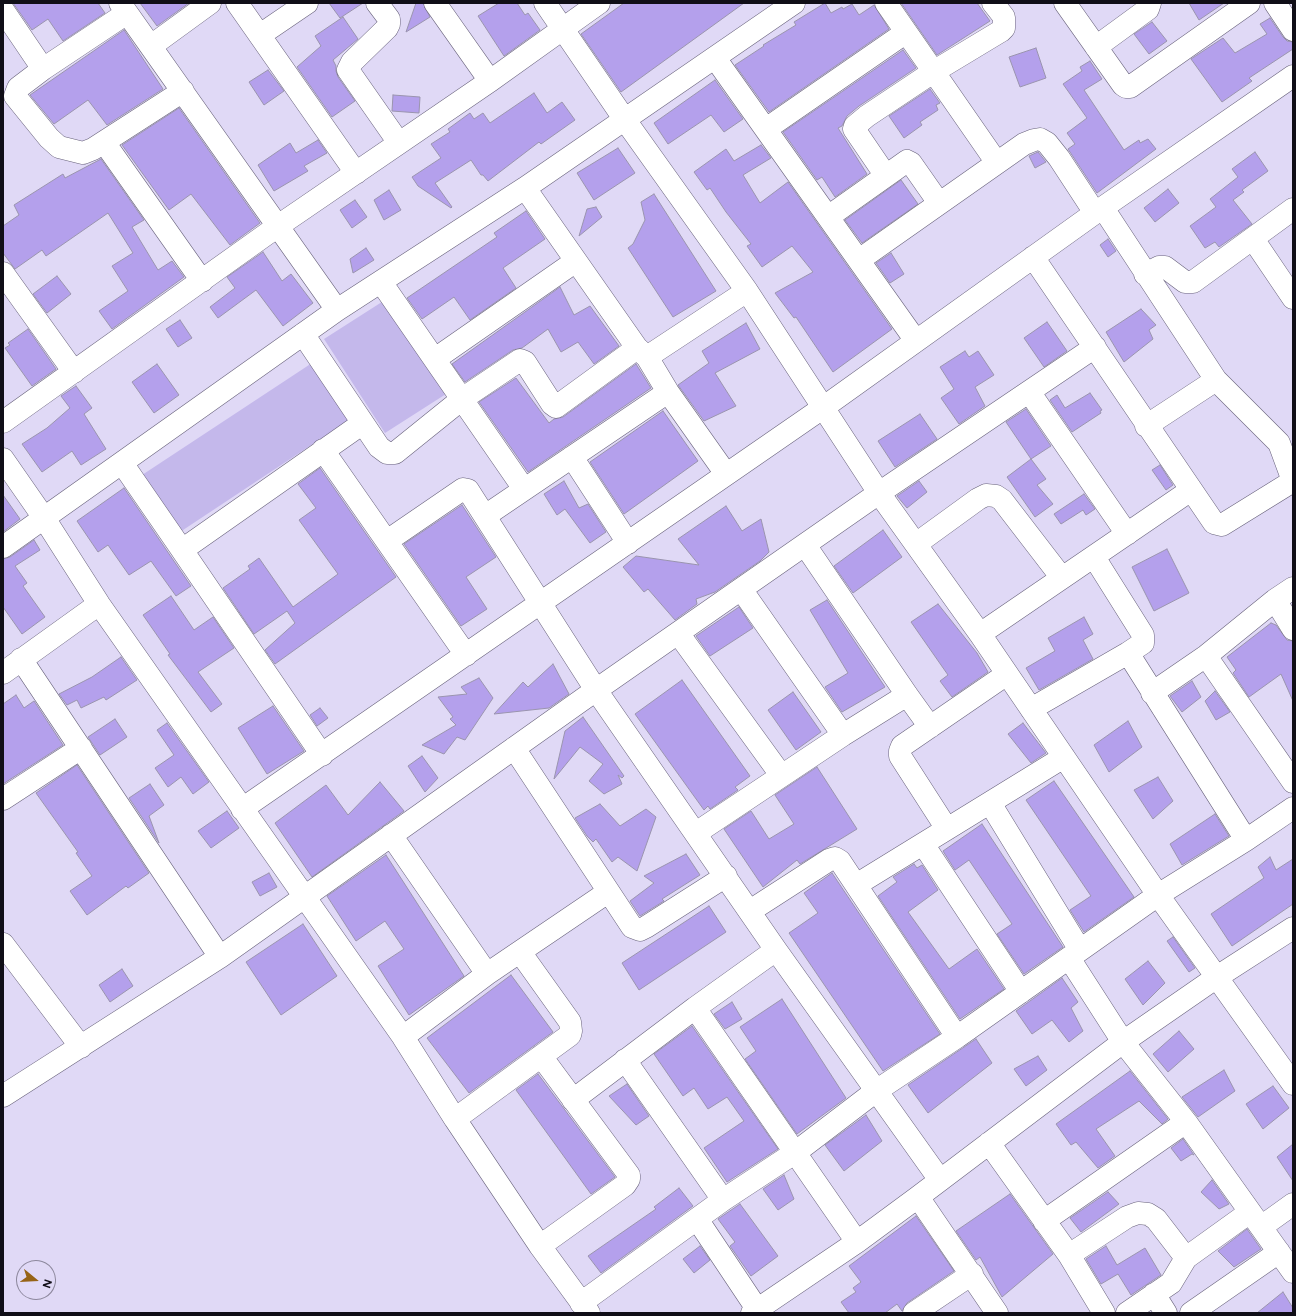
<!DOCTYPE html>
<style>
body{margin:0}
#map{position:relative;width:1296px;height:1316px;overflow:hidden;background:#e0d9f6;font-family:Figtree,sans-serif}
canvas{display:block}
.frame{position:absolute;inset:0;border:4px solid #100e17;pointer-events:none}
.north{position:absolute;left:16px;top:1260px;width:40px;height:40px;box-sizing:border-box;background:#e0d9f6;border:1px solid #8d889d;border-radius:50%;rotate:108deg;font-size:11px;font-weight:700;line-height:16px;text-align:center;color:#100e17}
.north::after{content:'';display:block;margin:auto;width:14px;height:18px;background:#966316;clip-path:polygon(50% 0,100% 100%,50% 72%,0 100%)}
</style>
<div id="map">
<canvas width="1296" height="1316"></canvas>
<div class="frame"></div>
<div class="north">N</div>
</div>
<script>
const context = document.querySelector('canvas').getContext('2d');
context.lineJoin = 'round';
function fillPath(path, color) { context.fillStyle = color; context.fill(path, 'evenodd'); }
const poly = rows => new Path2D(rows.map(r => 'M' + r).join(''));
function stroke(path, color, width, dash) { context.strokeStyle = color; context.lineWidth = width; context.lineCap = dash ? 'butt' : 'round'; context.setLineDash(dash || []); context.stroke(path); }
fillPath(poly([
 [385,300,446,394,385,433,324,339],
 [312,363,349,420,177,534,139,477]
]), '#c4b8eb');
const building = poly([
 [13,3,98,3,105,13,63,41,48,19,32,30,13,3],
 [140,3,189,3,157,26,140,3],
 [329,3,363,3,340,18,329,3],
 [416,3,423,3,430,17,406,32,416,3],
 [499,3,517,3,525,15,528,13,540,30,504,56,478,16,499,3],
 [624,3,744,3,621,92,581,34,624,3],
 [825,3,831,13,842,7,843,9,852,4,859,15,874,5,889,29,769,112,735,65,764,46,763,45,796,25,794,22,825,3],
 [901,3,977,3,990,21,937,55,901,3],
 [1189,3,1224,3,1199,20,1189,3],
 [343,17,358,39,333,60,336,66,336,71,338,77,355,101,332,117,297,67,321,46,315,36,343,17],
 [1270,18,1283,37,1287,41,1293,42,1293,49,1249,78,1252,81,1222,102,1191,59,1223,38,1235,53,1267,34,1260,24,1270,18],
 [1152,22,1167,41,1149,54,1134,34,1152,22],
 [124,30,163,89,107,125,88,100,54,124,30,95,124,30],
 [1036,48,1046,78,1020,87,1009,57,1036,48],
 [903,50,916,68,859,106,847,116,842,126,838,128,867,174,835,197,822,177,817,180,783,132,903,50],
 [1090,61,1102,79,1084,90,1124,150,1139,140,1140,143,1148,139,1156,149,1097,193,1068,149,1075,144,1067,133,1087,118,1063,84,1082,71,1080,67,1090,61],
 [268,70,284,91,264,105,249,82,268,70],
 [715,80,743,119,724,132,711,115,668,144,654,123,715,80],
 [930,89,940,103,936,105,938,110,920,122,922,125,904,138,889,116,930,89],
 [534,93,547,113,562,102,575,120,541,144,539,142,488,181,483,175,481,175,471,160,435,183,452,207,451,208,418,186,412,177,441,158,431,144,450,132,448,129,470,113,474,119,483,113,490,123,534,93],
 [393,95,420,97,419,113,392,111,393,95],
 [179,108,260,223,230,245,191,194,169,210,122,145,179,108],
 [318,140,327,153,304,166,308,171,274,191,258,165,290,143,296,153,318,140],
 [761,145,771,158,743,175,760,203,788,182,892,329,833,372,796,317,794,318,775,293,813,272,792,246,762,267,747,246,751,244,726,212,710,188,707,190,694,172,726,149,734,161,761,145],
 [618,148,635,173,594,200,577,173,618,148],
 [1038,152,1046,162,1035,168,1029,156,1038,152],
 [1255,152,1268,171,1242,190,1244,192,1233,200,1252,224,1219,247,1215,242,1205,248,1190,226,1216,207,1210,199,1238,177,1232,169,1255,152],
 [101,159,144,220,132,227,158,270,172,261,184,277,112,329,99,311,128,291,112,266,133,253,108,213,46,256,42,250,15,269,3,253,3,226,19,215,14,205,63,174,65,178,101,159],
 [901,180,918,204,862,243,845,220,901,180],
 [1168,189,1179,203,1155,222,1144,208,1168,189],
 [389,190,401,210,384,220,374,200,389,190],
 [654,194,716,291,673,317,628,248,633,244,645,220,641,202,654,194],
 [355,200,367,217,352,228,340,210,355,200],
 [596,207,602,217,579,236,587,209,596,207],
 [526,211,545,239,503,268,516,288,470,320,454,297,422,319,407,298,497,237,494,233,526,211],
 [1108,239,1116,251,1108,257,1100,245,1108,239],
 [366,248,374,260,353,273,350,259,366,248],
 [263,252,282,281,291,274,313,303,283,326,256,290,218,318,210,307,235,288,227,277,263,252],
 [891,253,904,274,890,283,876,263,891,253],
 [57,276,71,294,47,313,33,294,57,276],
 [560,287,574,315,590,306,619,346,594,364,578,342,561,352,548,329,522,348,513,350,465,382,452,364,560,287],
 [1141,309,1156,325,1149,330,1153,339,1124,362,1106,332,1141,309],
 [180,320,192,338,178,347,166,329,180,320],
 [1047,322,1067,351,1044,367,1024,338,1047,322],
 [746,323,760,349,715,373,736,406,704,421,678,385,709,363,702,351,746,323],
 [28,329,56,369,32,386,5,348,10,345,8,343,28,329],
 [965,351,969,357,978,351,994,375,975,387,985,406,959,424,941,398,954,389,940,367,965,351],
 [157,364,179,395,154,413,132,382,157,364],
 [636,364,651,388,528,472,479,402,516,378,549,423,554,419,563,417,636,364],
 [76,386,92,408,84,414,106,449,81,465,72,451,42,472,22,444,47,428,70,408,61,396,76,386],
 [1090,393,1102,410,1100,411,1101,413,1072,432,1050,400,1057,395,1065,408,1090,393],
 [1026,409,1051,446,1031,459,1006,422,1026,409],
 [663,411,698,461,624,514,590,462,663,411],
 [920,414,937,439,895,467,878,441,920,414],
 [1031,459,1046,479,1037,485,1053,504,1035,517,1007,477,1031,459],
 [1160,465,1173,485,1166,490,1152,470,1160,465],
 [320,468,396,577,275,664,265,650,295,623,287,611,254,634,223,588,250,569,248,566,259,558,293,607,338,574,299,520,316,508,298,484,320,468],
 [564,481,579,508,588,504,606,532,590,543,565,509,557,515,544,494,564,481],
 [919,481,927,492,907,508,897,496,919,481],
 [124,488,191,586,176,596,151,561,129,575,108,545,98,552,77,521,124,488],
 [1084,494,1095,509,1086,515,1083,510,1061,524,1054,514,1084,494],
 [3,495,20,519,3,532,3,495],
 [462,505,496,557,466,577,487,609,461,626,404,544,462,505],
 [726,506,742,531,761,519,769,552,760,561,715,592,696,599,697,604,675,620,648,589,644,592,623,567,636,556,699,565,678,539,726,506],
 [883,530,902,557,853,593,834,566,883,530],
 [34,540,40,550,15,566,27,583,23,586,45,617,22,634,3,607,3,559,10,557,34,540],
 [1167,549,1189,593,1154,611,1132,567,1167,549],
 [171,596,194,630,213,617,234,648,198,672,222,704,211,712,168,655,170,654,143,615,171,596],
 [827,600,885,687,842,712,825,687,848,673,810,610,827,600],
 [938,604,977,653,988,672,952,697,940,681,948,675,911,622,938,604],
 [739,607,753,628,710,656,696,636,739,607],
 [1084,617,1093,634,1083,640,1093,659,1039,690,1026,668,1055,651,1048,638,1084,617],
 [1271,623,1276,625,1287,640,1293,641,1293,701,1281,674,1249,697,1233,673,1236,670,1227,657,1271,623],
 [121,657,137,680,106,700,104,697,81,708,77,700,67,705,59,694,92,677,121,657],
 [553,664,569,694,549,708,494,714,523,682,528,687,553,664],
 [479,678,493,698,465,740,457,737,444,754,422,745,456,725,450,719,453,717,438,697,467,694,461,687,479,678],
 [682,680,750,776,735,787,738,790,710,809,708,806,704,810,635,714,682,680],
 [1192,681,1201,697,1182,712,1170,696,1192,681],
 [1215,691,1230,712,1216,720,1205,701,1215,691],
 [793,692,821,732,796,750,768,710,793,692],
 [16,695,24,708,34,701,63,745,3,784,3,704,16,695],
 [273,706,304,751,267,774,238,728,273,706],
 [320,708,328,718,317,726,310,715,320,708],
 [583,717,624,776,622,778,618,775,622,784,604,794,589,781,603,764,580,747,554,779,565,731,583,717],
 [115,719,127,737,100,755,88,737,115,719],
 [1128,721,1142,747,1109,772,1094,745,1128,721],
 [167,723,209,782,193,794,181,777,168,787,155,768,174,755,157,730,167,723],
 [1023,723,1046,753,1031,763,1008,734,1023,723],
 [422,756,438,778,425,792,408,766,422,756],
 [77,765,149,873,128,888,126,886,87,915,70,891,92,876,76,853,78,852,36,793,77,765],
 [817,767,857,829,800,864,797,860,763,887,724,829,751,811,769,839,794,824,775,795,817,767],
 [1158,777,1173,801,1153,819,1134,790,1158,777],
 [1054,781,1134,897,1084,932,1070,910,1091,896,1026,800,1054,781],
 [380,782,404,811,312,877,275,823,326,785,348,815,380,782],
 [150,784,164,805,149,816,159,843,129,798,150,784],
 [600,804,620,826,646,809,656,817,637,871,618,857,612,862,596,839,593,842,587,836,575,818,600,804],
 [227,811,239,828,211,848,198,831,227,811],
 [1215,814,1229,836,1182,865,1170,844,1215,814],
 [982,824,1063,947,1024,974,997,934,1012,924,969,860,955,870,943,851,982,824],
 [686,854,700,875,662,899,664,901,640,916,630,901,654,883,644,876,686,854],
 [386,855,464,976,409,1015,378,966,404,949,385,921,356,941,327,896,386,855],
 [1270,857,1276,870,1293,859,1293,904,1232,946,1211,914,1264,878,1258,867,1270,857],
 [914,864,917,868,922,865,938,890,908,912,949,969,977,949,1004,989,960,1019,878,896,897,882,893,877,914,864],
 [269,873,277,887,260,896,252,882,269,873],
 [832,873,940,1034,883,1071,789,933,818,913,804,893,832,873],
 [709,906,726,932,639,990,622,963,709,906],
 [303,924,337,976,281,1015,246,962,303,924],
 [1173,937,1195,968,1189,972,1167,941,1173,937],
 [1148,961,1165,983,1143,1005,1125,979,1148,961],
 [122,969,133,986,110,1002,99,985,122,969],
 [511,975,553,1032,469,1093,427,1038,511,975],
 [1062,978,1078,1002,1071,1008,1083,1031,1069,1042,1052,1020,1032,1034,1016,1011,1062,978],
 [782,999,846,1098,797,1134,745,1059,756,1051,740,1027,782,999],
 [732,1002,742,1019,725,1029,714,1014,732,1002],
 [692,1026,778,1149,727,1182,704,1148,744,1121,727,1097,708,1109,694,1088,683,1096,654,1054,692,1026],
 [1179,1031,1194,1049,1168,1072,1153,1054,1179,1031],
 [976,1039,992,1063,928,1113,908,1085,976,1039],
 [1038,1056,1047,1070,1026,1086,1014,1069,1038,1056],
 [1224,1070,1235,1091,1198,1117,1182,1097,1224,1070],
 [1130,1071,1168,1119,1162,1124,1139,1101,1096,1129,1115,1156,1098,1168,1076,1142,1071,1145,1056,1124,1130,1071],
 [538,1074,615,1177,591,1194,516,1090,538,1074],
 [627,1084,649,1116,636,1125,609,1096,627,1084],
 [1273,1086,1289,1108,1263,1129,1246,1104,1273,1086],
 [866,1115,882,1141,844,1171,825,1145,866,1115],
 [1183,1139,1194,1155,1192,1154,1181,1161,1171,1148,1183,1139],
 [1293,1144,1293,1181,1277,1157,1293,1144],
 [784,1175,794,1199,778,1210,763,1189,784,1175],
 [1212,1180,1229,1204,1219,1209,1201,1192,1212,1180],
 [679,1188,693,1206,601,1273,588,1256,656,1209,654,1207,679,1188],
 [1108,1192,1119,1204,1081,1232,1070,1218,1108,1192],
 [1010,1194,1053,1254,1002,1297,980,1257,976,1260,956,1231,1010,1194],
 [740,1204,778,1256,751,1276,730,1246,735,1242,718,1219,740,1204],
 [916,1216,954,1271,907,1303,902,1311,897,1304,885,1313,849,1313,841,1302,856,1292,853,1288,861,1282,849,1266,916,1216],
 [1247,1229,1261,1249,1234,1267,1218,1251,1247,1229],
 [700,1246,710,1260,694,1273,683,1259,700,1246],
 [1106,1246,1117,1265,1145,1248,1161,1275,1131,1295,1118,1274,1101,1284,1086,1259,1106,1246],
 [1283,1292,1293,1308,1293,1313,1257,1313,1283,1292]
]);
fillPath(building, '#b4a0ec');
stroke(building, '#9a94ae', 1);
const minor = poly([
 [120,3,337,310],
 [237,3,356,173],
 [377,3,389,19,389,24,387,28,352,62,348,70,399,143],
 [435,3,490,81],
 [545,3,625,120,747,291,879,493,980,634,1158,895,1293,1084],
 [886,3,997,163],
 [1065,3,1123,85,1126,87,1130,87,1249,3],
 [1275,3,1293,30],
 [3,10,43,69],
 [127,13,43,69,18,88,15,96,49,138,59,147,83,153,93,149,183,91],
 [260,35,307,3],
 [151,46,210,3],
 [1096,47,1148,9,1150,3],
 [715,58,916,341],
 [766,129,905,33],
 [104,142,202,281],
 [886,176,854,129,855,126,867,116,933,72,1001,31,1004,28,1004,17,993,3],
 [525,188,637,348,647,357,668,392,726,474],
 [1103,208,1216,380,1279,443,1293,481],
 [828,217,907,161,911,163,939,203],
 [1253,239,1293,298],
 [1033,257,1214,523,1222,525,1293,481],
 [859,260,1024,144,1034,140,1040,139,1047,143,1059,158,1095,213],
 [3,273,74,372],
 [1145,274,1159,267,1165,267,1185,282,1193,282,1293,209],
 [381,282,524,489],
 [303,334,379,447,387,453,395,453,462,399,520,360,525,362,552,404,556,407,637,348],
 [647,357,747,291],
 [435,359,576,261],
 [1030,393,1127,534],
 [3,422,278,226,490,81,599,3],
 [1146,426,1216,380],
 [323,450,466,655],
 [572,457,628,543],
 [3,459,44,518,99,604,403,1037,455,1119,540,1246,589,1313],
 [122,463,182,550,363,423],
 [485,516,668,392],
 [387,541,463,489,468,490,596,690,776,950,940,1180],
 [916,544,978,499,986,495,996,496,1002,500,1062,578],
 [805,545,907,695,930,727],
 [3,547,337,310,525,188,794,3],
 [182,550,322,755],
 [1094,557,1143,635,1143,643,1128,653],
 [741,589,843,735],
 [1275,600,1293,629],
 [678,633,781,775],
 [980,634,1191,490],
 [1206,656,1293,782],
 [21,659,220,957],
 [3,673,99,604],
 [1152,693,1206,656,1275,600,1293,588],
 [1031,709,1128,653,1246,840],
 [514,748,632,927,640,930,646,927,726,876],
 [3,799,81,748],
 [990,803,1080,950],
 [242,809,824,407,1095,213,1293,76],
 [947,829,900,756,900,751,902,746,1007,674],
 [696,833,843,735,907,695],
 [391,835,487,974],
 [923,844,1021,992],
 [856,885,1064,757],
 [750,911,829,860,835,858,840,861,957,1037],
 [3,944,81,1047],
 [1069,958,1123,1042,1186,1122,1293,1272],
 [695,1008,857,1242],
 [403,1037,487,974,608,892],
 [625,1060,723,1200],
 [3,1096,220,957,596,690,879,493,1095,347],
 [573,1100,695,1008,776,950],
 [455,1119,570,1035,571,1031,570,1022,520,952],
 [989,1143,1069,1255,1104,1313],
 [918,1197,997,1313],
 [697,1219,757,1309],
 [1044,1221,1186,1122],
 [1261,1227,1293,1204],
 [540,1246,625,1185,629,1179,629,1175,541,1056],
 [1069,1255,1127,1217,1138,1213,1148,1214,1156,1219,1186,1258],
 [1154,1294,1166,1313],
 [581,1303,723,1200,796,1152,876,1091,957,1037,1158,895,1246,840,1293,808],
 [752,1313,857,1242,918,1197,1123,1042,1217,977,1293,928],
 [914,1313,972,1274],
 [1127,1313,1171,1283,1186,1258,1250,1212],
 [1191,1313,1279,1252]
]);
stroke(minor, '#68627b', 23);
stroke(minor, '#fff', 22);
</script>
